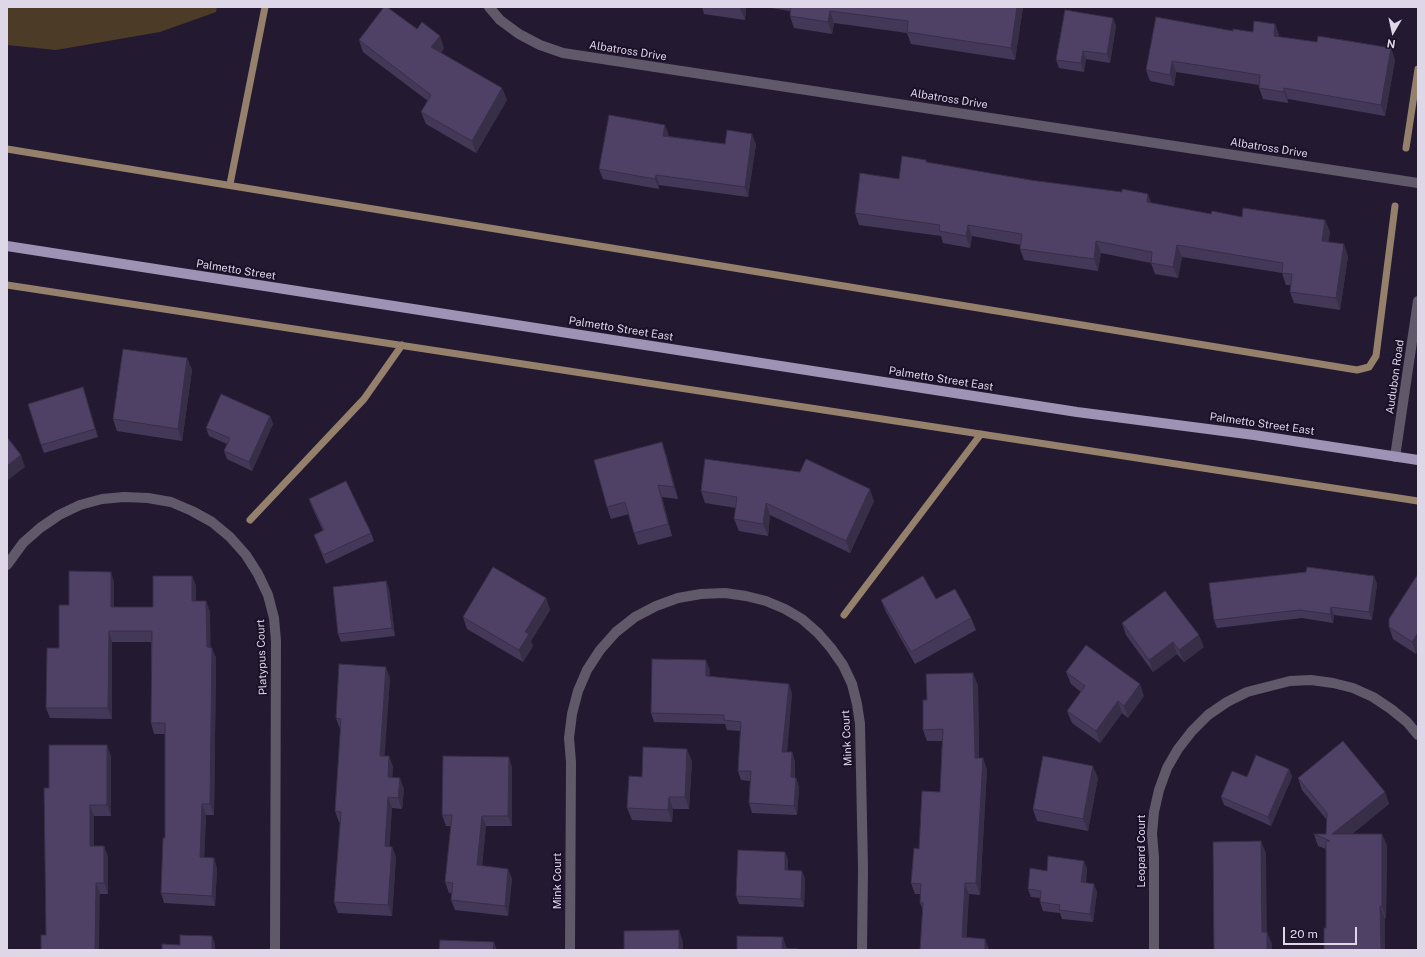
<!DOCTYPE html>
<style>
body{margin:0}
#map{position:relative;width:1425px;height:957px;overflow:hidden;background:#231a32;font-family:"Public Sans",sans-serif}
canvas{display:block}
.frame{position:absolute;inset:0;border:8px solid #ddd7e8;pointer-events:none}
.north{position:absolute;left:1373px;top:12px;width:40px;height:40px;-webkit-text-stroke:3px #1a1028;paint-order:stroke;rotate:189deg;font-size:11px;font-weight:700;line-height:16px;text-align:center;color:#ddd7e8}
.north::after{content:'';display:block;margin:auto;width:14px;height:18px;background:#ddd7e8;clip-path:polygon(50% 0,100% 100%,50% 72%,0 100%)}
.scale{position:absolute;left:1283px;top:927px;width:74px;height:18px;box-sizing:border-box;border:2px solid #ddd7e8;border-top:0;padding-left:5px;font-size:12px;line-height:14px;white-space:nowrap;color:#ddd7e8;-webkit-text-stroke:3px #1a1028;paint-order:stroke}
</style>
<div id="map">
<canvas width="1425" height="957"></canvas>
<div class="frame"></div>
<div class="north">N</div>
<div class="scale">20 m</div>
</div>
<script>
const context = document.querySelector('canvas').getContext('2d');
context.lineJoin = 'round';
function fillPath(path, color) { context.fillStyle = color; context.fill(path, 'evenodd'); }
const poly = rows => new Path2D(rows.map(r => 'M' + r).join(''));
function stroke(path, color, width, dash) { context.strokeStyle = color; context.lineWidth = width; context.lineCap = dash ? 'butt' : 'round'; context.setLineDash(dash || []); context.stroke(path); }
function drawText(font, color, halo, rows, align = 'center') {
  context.font = font + ' "Public Sans",sans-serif'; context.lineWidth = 4; context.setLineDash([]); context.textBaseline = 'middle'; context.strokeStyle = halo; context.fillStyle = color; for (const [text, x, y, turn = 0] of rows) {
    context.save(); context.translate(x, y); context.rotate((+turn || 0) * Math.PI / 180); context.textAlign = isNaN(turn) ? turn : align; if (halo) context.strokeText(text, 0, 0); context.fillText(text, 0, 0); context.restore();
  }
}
fillPath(poly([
 [7,7,217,7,216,12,160,32,56,50,7,45]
]), '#4b3b27');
stroke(poly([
 [1406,148,1418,69],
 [7,149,1357,370,1369,367,1376,356,1395,206],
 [230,184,265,7],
 [7,285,1418,501],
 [250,520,364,399,402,345],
 [844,615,981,434]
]), '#94806b', 7);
stroke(poly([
 [489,7,500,20,519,34,540,45,563,53,1418,183],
 [1395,457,1418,301],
 [7,565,23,543,40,528,59,515,80,505,102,499,124,497,148,498,171,502,192,511,212,522,230,537,246,555,258,574,268,595,274,618,276,641,275,950],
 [570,950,571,762,569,738,572,714,578,691,587,670,600,650,616,632,635,617,656,606,678,598,701,594,725,593,746,596,766,601,785,609,802,619,818,633,831,648,843,665,852,684,857,704,860,724,863,869,862,950],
 [1154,950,1154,857,1152,834,1154,812,1159,790,1167,768,1178,749,1192,731,1208,715,1227,702,1247,692,1290,681,1311,680,1333,683,1353,688,1373,697,1391,709,1407,722,1418,735]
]), '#5f596a', 10);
stroke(poly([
 [7,246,1077,412,1254,435,1418,460]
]), '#9e92b5', 10);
fillPath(poly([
 [702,7,746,7,745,20,704,14],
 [764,7,1023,7,1015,60,911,44,907,33,834,23,832,34,794,28,790,16,790,11],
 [1113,18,1116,26,1110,63,1086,59,1084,72,1059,68,1056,60],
 [1275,24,1279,35,1279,37,1317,42,1391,48,1395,60,1385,116,1288,99,1288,103,1263,99,1259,88,1259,85,1176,72,1174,86,1150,81,1146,70,1233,31,1253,32],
 [417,29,444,48,441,53,502,88,507,100,476,153,426,124,421,112,428,101,363,52,359,40],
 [669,135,668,136,725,144,756,144,748,197,659,185,659,189,603,179,599,169],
 [926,160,927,162,1211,214,1242,217,1325,220,1330,232,1328,242,1348,256,1340,310,1294,303,1290,292,1291,285,1286,285,1282,273,1182,257,1178,278,1155,274,1151,263,1101,253,1098,271,1024,260,1020,249,1021,245,972,236,970,248,943,243,941,236,859,225,855,213],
 [187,358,192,370,182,441,117,431,113,419],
 [83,387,98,437,44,453,41,445],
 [270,416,273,424,252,471,227,459,224,451,227,444,209,436,206,428],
 [666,454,678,499,662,497,672,536,638,545,634,533,629,514,611,519,607,507],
 [701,491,874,501,850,553,770,515,768,536,739,531,734,519,736,508,705,503],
 [309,499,371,533,374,541,326,564,317,543,314,535,323,531,312,507],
 [1418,574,1416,654,1393,639,1389,627],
 [192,576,196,586,196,601,210,611,210,648,212,648,216,658,214,815,206,815,204,857,214,858,217,869,215,906,164,903,161,893,165,838,165,734,154,734,151,723,151,642,112,642,112,719,50,718,46,708,59,648,69,605,114,582,114,607,153,607],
 [1374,576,1377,584,1372,620,1334,615,1333,623,1302,618,1217,628,1214,620],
 [386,581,389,589,395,636,341,642,338,634],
 [546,598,550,610,531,641,533,646,523,662,467,629,463,617],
 [936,599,971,618,976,630,915,664,886,612,881,600],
 [1122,623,1204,647,1184,662,1177,654,1153,672,1126,635],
 [710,670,710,676,792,693,787,752,792,752,795,762,795,778,796,778,799,787,797,815,752,813,749,803,750,781,741,780,738,771,740,731,727,730,725,724,654,722,651,713],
 [1066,672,1144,696,1128,718,1122,713,1100,743,1072,723,1067,711,1081,692,1071,684],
 [390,678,384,756,389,756,393,767,392,777,404,789,402,809,392,808,389,846,392,847,396,857,392,916,338,913,334,902,340,822,339,822,335,811,341,729,340,729,336,718],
 [978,685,979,758,987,769,980,895,969,894,966,938,985,939,989,950,920,950,923,910,920,903,920,894,915,894,911,883,919,849,940,792,942,741,927,741,923,730,927,700],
 [111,756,111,816,94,816,94,846,104,846,108,857,108,894,100,894,46,935,49,788],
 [692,761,689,809,673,809,672,822,632,820,627,808,642,777],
 [512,767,512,826,486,826,482,866,508,869,512,879,508,916,455,910,451,900,452,893,449,893,445,882,451,826,446,826,442,815],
 [1289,769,1292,777,1271,826,1224,805,1221,797,1247,777],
 [1098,778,1088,831,1037,821,1033,809],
 [1298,778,1385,792,1389,804,1352,834,1382,834,1387,846,1386,918,1385,918,1385,950,1324,950,1326,928,1326,849,1318,846,1314,834,1326,834,1327,820,1302,790],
 [785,852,788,860,788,870,802,871,805,879,804,907,739,904,736,896],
 [1084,861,1087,869,1086,882,1097,892,1093,922,1062,919,1060,913,1043,911,1040,902,1040,898,1031,897,1028,889,1047,871]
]), '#443858');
fillPath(poly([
 [740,7,746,7,745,20,740,8],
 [1017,7,1023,7,1015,60,1011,48],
 [830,11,834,23,832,34,828,22],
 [1113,18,1116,26,1110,63,1107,54],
 [1275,24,1279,35,1278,47,1274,36],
 [440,36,444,48,436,59,431,47],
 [1391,48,1395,60,1385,116,1381,105],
 [1083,51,1086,59,1084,72,1081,63],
 [1172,61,1176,72,1174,86,1170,75],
 [502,88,507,100,476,153,472,141],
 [1284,88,1288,99,1288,103,1284,92],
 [665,125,669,135,667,146,663,136],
 [752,134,756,144,748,197,745,187],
 [656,175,659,185,659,189,655,179],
 [1148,194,1152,205,1147,202],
 [1325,220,1330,232,1327,253,1322,241],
 [968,225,972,236,970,248,966,236],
 [1096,241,1101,253,1098,271,1094,259],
 [1344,244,1348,256,1340,310,1336,298],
 [1177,245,1182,257,1178,278,1173,267],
 [187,358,192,370,182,441,178,429],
 [83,387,86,396,98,437,95,429],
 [270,416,273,424,252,471,249,462],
 [662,442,666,454,678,499,674,487],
 [21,455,25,467,7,481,7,466],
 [658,485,662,497,672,536,668,524],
 [870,489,874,501,850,553,846,541],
 [766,503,770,515,768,536,763,524],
 [111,572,114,582,114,618,111,607],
 [192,576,196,586,196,611,192,601],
 [1374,576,1377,584,1372,620,1369,612],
 [386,581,389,589,395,636,392,628],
 [546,598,550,610,531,641,533,646,523,662,519,650,525,632],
 [206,601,210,611,211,658,207,647],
 [1331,607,1334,615,1333,623,1330,614],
 [109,631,112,642,112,719,108,708],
 [1418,633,1418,651,1416,654,1412,642],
 [1199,635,1204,647,1184,662,1179,650],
 [1173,642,1177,654,1153,672,1149,660],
 [212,648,216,658,214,815,210,804],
 [706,660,710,670,710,685,706,676],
 [386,667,390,678,384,767,380,756],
 [973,673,978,685,979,769,975,758],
 [789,684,792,693,786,761,782,752],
 [1140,684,1144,696,1128,718,1124,706],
 [1118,701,1122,713,1100,743,1096,731],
 [107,745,111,756,111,816,107,805],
 [687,749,692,761,689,809,685,797],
 [792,752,795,762,794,787,791,777],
 [389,756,393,767,392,788,388,777],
 [509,757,512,767,512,826,508,816],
 [983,758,987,769,980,895,976,883],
 [1093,766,1098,778,1088,831,1083,819],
 [1289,769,1292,777,1271,826,1268,817],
 [400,778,404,789,402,809,398,798],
 [796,778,799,787,797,815,794,806],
 [1385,792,1389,804,1337,846,1332,834],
 [388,797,392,808,389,857,385,846],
 [669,797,673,809,672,822,668,810],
 [202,804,206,815,204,868,200,857],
 [90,805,94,816,94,857,90,846],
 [482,816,486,826,481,876,477,865],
 [1382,834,1387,846,1386,918,1382,907],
 [1261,841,1266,853,1267,944,1262,932],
 [104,846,108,857,108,894,104,883],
 [392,847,396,857,392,916,388,905],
 [785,852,788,860,788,878,785,870],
 [214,858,217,869,215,906,212,896],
 [1084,861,1087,869,1084,890,1081,882],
 [508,869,512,879,508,916,505,906],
 [802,871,805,879,804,907,801,899],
 [96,883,100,894,99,950,95,950],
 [965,883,969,894,966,949,962,937],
 [1094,884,1097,892,1093,922,1090,914],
 [1380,906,1385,918,1385,950,1381,950],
 [679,930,683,942,683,950,679,950],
 [1267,932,1272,944,1272,950,1267,950],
 [212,936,215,944,215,950,212,950],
 [783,937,787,949,782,948],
 [985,939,989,950,985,950],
 [494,942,497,950,493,950]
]), '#372e47');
const building = poly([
 [384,7,387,7,417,29,422,22,440,36,431,47,502,88,472,141,421,112,431,95,359,40,384,7],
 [791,7,1017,7,1011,48,907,32,908,21,830,11,828,22,790,16,791,7],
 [1065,10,1113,18,1107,54,1083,51,1081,63,1056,60,1065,10],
 [1156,17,1233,31,1233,29,1253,32,1254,21,1275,24,1274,36,1317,42,1318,36,1391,48,1381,105,1284,88,1284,92,1259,88,1260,75,1172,61,1170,75,1146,70,1156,17],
 [609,115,665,125,663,136,725,144,727,130,752,134,745,187,656,175,655,179,599,169,609,115],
 [902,156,926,160,926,162,1030,180,1122,192,1122,189,1148,194,1147,202,1211,214,1212,211,1242,217,1243,208,1325,220,1322,241,1344,244,1336,298,1290,292,1292,274,1282,273,1283,263,1177,245,1173,267,1151,263,1152,252,1096,241,1094,259,1020,249,1022,234,968,225,966,236,939,231,940,225,855,213,860,173,899,179,902,156],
 [123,349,187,358,178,429,113,419,123,349],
 [83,387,95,429,41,445,28,404,83,387],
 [221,394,270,416,249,462,224,451,230,438,206,428,221,394],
 [7,437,21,455,7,466,7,437],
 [662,442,674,487,658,485,668,524,634,533,625,502,607,507,594,460,662,442],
 [705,459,800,472,806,459,870,489,846,541,766,503,763,524,734,519,737,497,701,491,705,459],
 [346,481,371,533,323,555,314,535,324,530,309,499,346,481],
 [493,567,546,598,525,632,529,634,519,650,463,617,493,567],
 [1307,567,1374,576,1369,612,1331,607,1330,614,1299,610,1214,620,1209,583,1306,572,1307,567],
 [69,571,111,572,111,607,153,607,153,576,192,576,192,601,206,601,207,647,212,648,210,804,202,804,200,857,214,858,212,896,161,893,163,838,165,838,165,723,151,723,152,631,109,631,108,708,46,708,47,648,59,648,59,605,69,605,69,571],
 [1418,574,1418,633,1412,642,1389,627,1389,619,1418,574],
 [923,576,936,599,955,589,971,618,911,652,881,600,923,576],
 [386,581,392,628,338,634,333,587,386,581],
 [1165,591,1199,635,1179,650,1173,642,1149,660,1122,623,1165,591],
 [1086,645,1140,684,1124,706,1118,701,1096,731,1067,711,1085,686,1066,672,1086,645],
 [652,659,706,660,706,676,789,684,782,752,792,752,791,777,796,778,794,806,749,803,751,771,738,771,741,722,724,720,724,715,651,713,652,659],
 [339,664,386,667,380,756,389,756,388,777,400,778,398,798,388,797,385,846,392,847,388,905,334,902,341,812,335,811,341,719,336,718,339,664],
 [973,673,975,758,983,758,976,883,965,883,962,937,985,939,985,950,920,950,923,903,920,903,921,884,911,883,914,848,919,849,922,791,940,792,943,729,923,730,923,700,927,700,926,674,973,673],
 [1343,741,1385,792,1332,834,1382,834,1382,907,1380,906,1381,950,1324,950,1324,928,1326,928,1326,841,1330,841,1314,834,1326,834,1327,813,1298,778,1343,741],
 [49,745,107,745,107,805,90,805,90,846,104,846,104,883,96,883,95,950,41,950,41,935,46,935,44,788,49,788,49,745],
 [643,747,687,749,685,797,669,797,668,810,627,808,629,776,642,777,643,747],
 [1256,755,1289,769,1268,817,1221,797,1232,771,1247,777,1256,755],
 [443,756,509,757,508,816,482,816,477,865,508,869,505,906,451,900,453,883,445,882,452,815,442,815,443,756],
 [1043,756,1093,766,1083,819,1033,809,1043,756],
 [1261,841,1262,932,1267,932,1267,950,1214,950,1213,842,1261,841],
 [738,850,785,852,785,870,802,871,801,899,736,896,738,850],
 [1048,856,1084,861,1081,882,1094,884,1090,914,1059,910,1060,905,1040,902,1041,891,1028,889,1030,868,1047,871,1048,856],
 [679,930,679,950,624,950,624,931,679,930],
 [180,935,212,936,212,950,162,950,162,944,180,945,180,935],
 [737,936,783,937,782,948,799,949,799,950,737,950,737,936],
 [440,940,494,942,493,950,439,950,440,940]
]);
fillPath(building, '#4f4166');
stroke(building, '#372e47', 1);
drawText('11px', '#ddd7e8', '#1a1028', [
 ["Albatross Drive",628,51,9],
 ["Albatross Drive",949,99,9],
 ["Albatross Drive",1269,148,9],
 ["Palmetto Street",236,270,9],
 ["Palmetto Street East",621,329,9],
 ["Audubon Road",1395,377,-82],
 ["Palmetto Street East",941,379,9],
 ["Palmetto Street East",1262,424,8],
 ["Platypus Court",262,657,-92],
 ["Mink Court",847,738,-93],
 ["Leopard Court",1142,851,-90],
 ["Mink Court",558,881,-90]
]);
</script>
